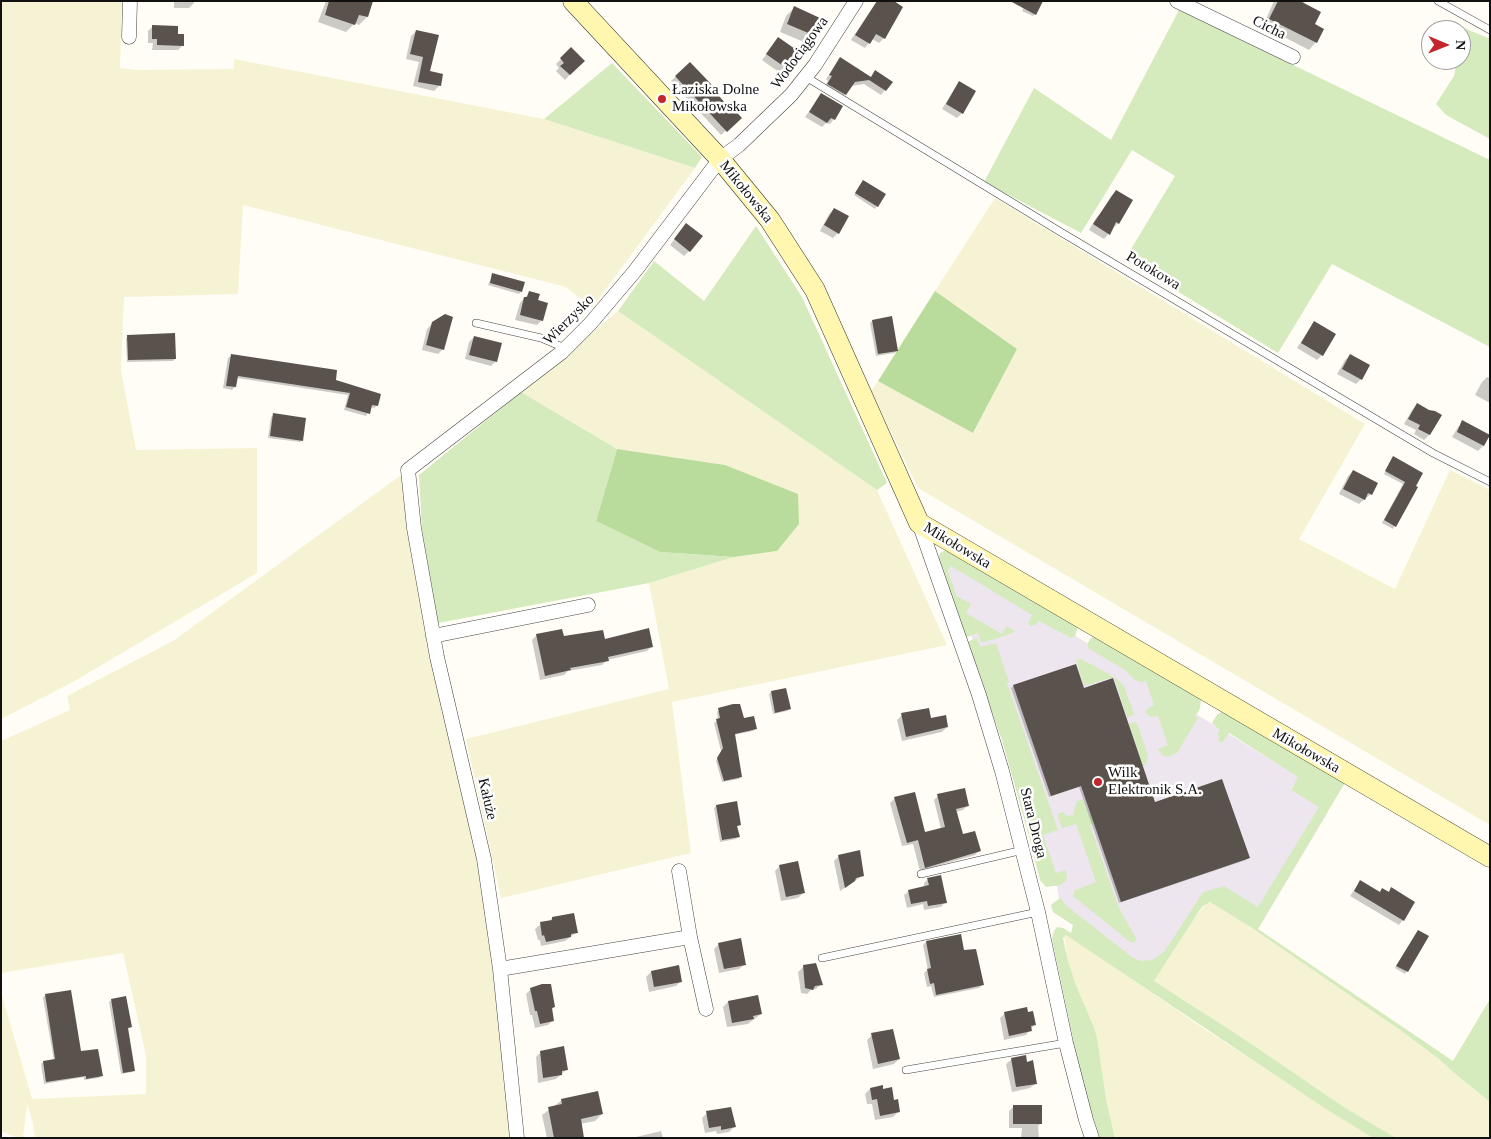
<!DOCTYPE html>
<meta charset="utf-8">
<style>
body{margin:0}
#map{position:relative;width:1491px;height:1139px;overflow:hidden;background:#fffdf5;font-family:Georgia,serif}
canvas{display:block}
.frame{position:absolute;inset:0;border:2px solid #111;pointer-events:none}
.north{position:absolute;left:1421px;top:20px;width:50px;height:50px;box-sizing:border-box;background:#fff;border:1px solid #a0a0a0;border-radius:50%;rotate:91deg;font-size:14px;font-weight:700;line-height:20px;text-align:center;color:#111}
.north::after{content:'';display:block;margin:auto;width:18px;height:22px;background:#c4262e;clip-path:polygon(50% 0,100% 100%,50% 72%,0 100%)}
</style>
<div id="map">
<canvas width="1491" height="1139"></canvas>
<div class="frame"></div>
<div class="north">N</div>
</div>
<script>
const context = document.querySelector('canvas').getContext('2d');
context.lineJoin = 'round';
function fillPath(path, color) { context.fillStyle = color; context.fill(path, 'evenodd'); }
const poly = rows => new Path2D(rows.map(r => 'M' + r).join(''));
function stroke(path, color, width, dash) { context.strokeStyle = color; context.lineWidth = width; context.lineCap = dash ? 'butt' : 'round'; context.setLineDash(dash || []); context.stroke(path); }
function drawText(font, color, halo, rows, align = 'center') {
  context.font = font + ' Georgia,serif'; context.lineWidth = 5; context.setLineDash([]); context.textBaseline = 'middle'; context.strokeStyle = halo; context.fillStyle = color; for (const [text, x, y, turn = 0] of rows) {
    context.save(); context.translate(x, y); context.rotate((+turn || 0) * Math.PI / 180); context.textAlign = isNaN(turn) ? turn : align; if (halo) context.strokeText(text, 0, 0); context.fillText(text, 0, 0); context.restore();
  }
}
fillPath(poly([
 [953,563,1198,709,1196,714,1299,777,1291,789,1328,812,1258,929,1208,895,1154,978,1053,912,1051,905,1059,899,1057,886,1048,886,1029,797,948,571]
]), '#eee6ef');
fillPath(poly([
 [1,1,122,1,120,68,136,70,234,69,234,59,544,119,695,168,592,308,566,287,243,205,238,294,124,297,121,370,136,450,257,448,257,573,73,682,1,719],
 [995,198,1365,424,1299,539,1395,589,1450,470,1490,490,1490,825,918,488,871,391,878,381,974,432,1017,349,935,291],
 [618,311,877,490,947,645,672,702,691,853,501,898,466,739,669,689,649,583,734,557,777,551,725,465,617,449,521,392],
 [408,470,414,528,484,859,517,1138,35,1138,33,1123,27,1104,23,1138,18,1138,1,1131,1,992,32,1099,146,1094,146,1056,123,953,1,973,1,741,70,710,67,696,173,641],
 [1207,903,1212,903,1249,926,1400,1030,1439,1059,1453,1072,1490,1102,1490,1138,1396,1138,1344,1107,1241,1037,1154,981,1194,918],
 [1064,935,1069,936,1206,1030,1373,1138,1115,1138,1106,1099,1098,1043,1095,1030,1076,985,1068,961]
]), '#f6f3d4');
fillPath(poly([
 [1179,10,1490,160,1490,347,1332,264,1278,353,1125,259,1175,176,1132,150,1081,233,984,182,1034,88,1111,140],
 [1464,28,1490,39,1490,139,1446,115,1436,104,1454,76,1457,60,1461,60,1461,43],
 [612,63,702,157,695,168,544,119],
 [756,226,802,297,887,483,877,490,618,311,654,261,704,301],
 [521,392,617,449,596,521,660,552,734,557,649,583,438,623,422,530,419,475],
 [948,549,1077,625,1077,630,1075,636,1071,638,1039,621,1036,625,1030,626,1028,623,1032,615,951,566,948,571,957,596,971,604,966,613,1002,634,1007,626,1015,631,1013,633,985,642,981,642,978,633,965,638,938,560,940,553],
 [1095,636,1201,699,1200,708,1197,714,1194,715,1198,718,1177,753,1167,757,1162,755,1158,749,1168,745,1158,716,1151,717,1146,713,1147,709,1154,705,1146,681,1141,682,1135,680,1125,670,1088,648,1088,643,1091,638],
 [977,638,980,646,985,646,996,643,1009,682,1007,683,1058,830,1043,835,1056,873,1066,870,1067,877,1066,881,1060,885,1046,887,1040,880,1029,836,1002,740,966,642],
 [1081,659,1116,678,1124,686,1134,714,1132,716,1127,718,1114,677,1084,686,1076,660],
 [1222,711,1346,781,1258,929,1453,1061,1490,999,1490,1102,1453,1072,1439,1059,1400,1030,1249,926,1210,902,1203,906,1199,911,1154,981,1241,1037,1344,1107,1396,1138,1373,1138,1326,1109,1066,935,1063,938,1068,961,1076,985,1095,1030,1098,1043,1106,1099,1115,1138,1097,1138,1085,1095,1052,939,1054,931,1057,927,1063,928,1071,933,1073,925,1053,912,1051,905,1060,898,1068,907,1132,957,1140,961,1152,960,1165,951,1203,892,1224,886,1258,907,1319,807,1291,790,1298,777,1229,733,1222,743,1218,740,1220,737,1217,735,1220,730,1212,723,1217,715],
 [1134,722,1137,723,1148,755,1147,763,1143,766,1129,724],
 [1083,799,1089,815,1091,815,1094,824,1090,825,1119,908,1136,938,1136,941,1133,943,1130,942,1073,896,1075,890,1096,882,1076,824,1062,828,1057,814,1064,812,1066,816,1073,815,1077,801]
]), '#d5ebbd');
fillPath(poly([
 [935,291,1017,349,973,433,878,381],
 [617,449,725,465,798,494,799,524,777,551,734,557,660,552,596,521]
]), '#b9dc9c');
fillPath(poly([
 [174,1,194,1,194,3,189,8,174,8],
 [326,1,351,1,367,17,359,25,355,23,346,32,318,22],
 [877,1,894,1,902,7,884,38,879,43,872,39,865,48,851,40],
 [1027,1,1035,14,1033,16,1022,11],
 [1274,1,1305,1,1304,4,1313,25,1316,42,1309,50,1263,26],
 [794,8,812,34,804,42,780,32,786,16],
 [153,26,177,35,183,45,178,50,152,50,153,43,148,43,148,31],
 [416,31,429,72,442,75,439,86,434,91,413,86,419,62,406,59,411,36],
 [778,39,796,51,780,73,762,60],
 [571,49,583,61,565,80,556,71,559,68,556,64],
 [840,59,870,78,876,72,891,82,881,95,864,84,851,86,841,99,824,88,828,81,826,79],
 [690,64,727,106,740,118,721,135,671,81],
 [960,83,975,91,962,113,957,118,942,109,955,88],
 [822,94,834,119,830,124,826,123,822,127,805,117],
 [861,184,884,195,875,209,854,195],
 [1116,191,1118,223,1104,239,1089,230,1096,218,1101,213,1111,196],
 [834,209,838,233,833,238,820,231,829,214],
 [686,224,689,251,684,256,670,245],
 [493,274,521,291,519,294,488,285],
 [530,292,537,301,542,320,537,325,515,320,520,303],
 [872,321,897,351,894,353,876,356,870,323],
 [433,323,443,349,438,354,422,350,427,329],
 [1315,323,1322,355,1317,360,1297,348,1310,328],
 [128,336,175,359,173,361,127,362,126,338],
 [474,337,496,361,491,366,465,359,469,342],
 [1350,355,1361,379,1356,384,1337,374,1345,360],
 [231,356,334,381,377,405,374,408,370,407,368,413,366,416,344,410,348,395,237,378,235,387,232,390,223,388,228,358],
 [1487,377,1490,378,1490,403,1475,395,1482,382],
 [1417,405,1429,412,1429,435,1424,440,1414,434,1416,430,1404,424,1412,410],
 [274,415,302,440,300,442,268,438,271,417],
 [1463,422,1489,436,1483,446,1478,451,1452,437,1458,427],
 [1391,461,1414,487,1393,529,1382,523,1403,484,1384,474],
 [1353,471,1371,494,1359,504,1339,494,1348,476],
 [537,635,604,640,652,646,647,651,607,660,602,665,568,671,564,675,540,680,532,640],
 [1014,686,1083,689,1155,804,1248,858,1246,860,1119,903,1079,787,1049,797,1011,688],
 [771,692,790,709,787,711,773,714,769,694],
 [719,710,743,720,755,729,753,731,733,735,741,776,739,779,722,782,716,761,721,751,714,723,718,720,717,712],
 [902,715,930,719,947,727,942,732,902,741,897,720],
 [938,796,967,806,963,810,956,812,963,836,979,851,975,855,920,871,913,844,902,846,890,803,895,798,924,833,941,829,934,800],
 [716,806,740,825,736,827,738,837,736,839,720,842,714,808],
 [839,856,862,876,840,891,834,861],
 [780,866,803,893,798,898,781,901,775,871],
 [928,879,945,902,941,907,924,910,923,904,907,908,904,895,909,891,924,888,924,883],
 [1360,882,1379,893,1387,893,1391,889,1403,920,1399,925,1350,896],
 [552,918,577,932,565,941,541,946,540,940,538,940,535,929,541,924,549,922],
 [1418,931,1427,936,1405,974,1395,968],
 [926,942,963,952,982,985,979,988,934,997,931,986,927,987,924,973,928,970,923,945],
 [719,944,745,964,739,969,719,973,714,949],
 [803,967,821,984,816,989,811,990,807,994,801,993,798,972],
 [651,972,681,981,676,986,649,992,646,977],
 [531,989,554,1007,551,1010,553,1020,548,1025,535,1028,532,1015,530,1015,526,994],
 [45,995,80,1053,101,1076,99,1078,84,1080,84,1077,44,1084,41,1064,43,1062,54,1061,43,998],
 [112,1000,130,1027,128,1029,134,1070,132,1072,121,1074,109,1002],
 [728,1002,761,1014,748,1024,727,1027,723,1007],
 [1005,1013,1035,1024,1026,1035,1004,1040,1000,1018],
 [872,1035,899,1059,894,1064,873,1069,867,1040],
 [541,1052,567,1069,556,1079,538,1083,536,1057],
 [1012,1059,1036,1083,1030,1088,1012,1092,1006,1064],
 [870,1089,882,1090,893,1101,898,1112,893,1117,875,1120,872,1104,867,1104,865,1094],
 [562,1100,602,1114,595,1121,580,1124,583,1138,547,1138,542,1115],
 [1014,1106,1041,1123,1038,1126,1039,1138,1021,1138,1022,1128,1009,1128,1009,1111],
 [707,1113,734,1127,729,1132,717,1134,716,1131,705,1133,702,1118],
 [661,1131,663,1138,635,1138,636,1137]
]), '#0003');
fillPath(poly([
 [329,1,373,1,368,17,359,15,355,25,325,15],
 [877,1,894,1,903,7,885,39,876,34,870,44,855,35],
 [1010,1,1043,1,1036,15],
 [1278,1,1300,1,1321,12,1315,24,1324,29,1317,43,1269,19],
 [794,6,820,18,813,35,787,24],
 [152,25,178,26,178,34,184,34,184,46,157,45,157,39,152,39],
 [416,30,439,35,430,71,443,74,441,86,418,82,423,57,410,54],
 [778,37,798,51,786,68,766,54],
 [571,47,585,61,570,75,560,66,564,63,560,58],
 [840,57,871,77,875,70,893,82,886,91,869,80,855,82,846,95,827,84,832,76,829,75],
 [690,62,712,85,710,86,727,105,728,103,742,118,727,132,675,76],
 [959,81,976,91,963,114,946,104],
 [821,93,843,106,835,120,831,118,827,123,809,112],
 [863,180,886,194,878,207,855,193],
 [1116,190,1133,200,1119,224,1116,222,1110,235,1093,224],
 [834,208,849,216,839,234,824,225],
 [686,223,703,236,690,252,674,239],
 [492,273,525,282,522,292,490,283],
 [529,291,540,294,538,300,548,303,543,321,520,315,524,297,527,297],
 [445,314,453,317,444,350,426,345,432,322],
 [892,316,898,351,878,354,872,320],
 [1314,321,1336,334,1323,356,1301,343],
 [175,333,176,359,128,360,127,335],
 [474,336,502,343,497,362,469,355],
 [231,354,337,370,336,380,381,394,378,406,372,405,370,414,346,407,350,393,238,376,236,387,226,386],
 [1350,354,1370,365,1362,380,1342,369],
 [1417,403,1429,410,1435,411,1442,415,1430,435,1418,429,1420,425,1408,419],
 [273,413,306,418,303,441,270,436],
 [1462,420,1490,435,1484,446,1457,432],
 [1393,456,1423,473,1416,486,1418,487,1396,527,1384,520,1405,482,1385,471],
 [1353,470,1378,483,1372,495,1368,493,1365,500,1343,489],
 [649,628,653,647,608,657,609,661,570,668,571,670,545,676,536,634,562,629,564,636,603,630,605,639],
 [1076,664,1084,688,1113,678,1155,802,1222,779,1250,858,1121,902,1081,786,1051,796,1013,685],
 [786,688,791,709,775,713,771,691],
 [733,704,740,704,744,718,754,716,757,729,735,734,742,777,724,781,717,758,723,748,716,719,720,718,718,708],
 [929,708,931,718,946,715,948,727,906,737,901,713],
 [965,788,969,806,956,809,963,834,975,831,981,851,925,868,918,840,907,843,894,797,915,792,925,832,945,827,937,794],
 [737,801,741,825,737,826,740,837,722,840,716,805],
 [860,850,864,876,856,878,855,881,845,888,838,855],
 [798,861,805,893,786,897,779,865],
 [941,875,947,903,928,906,927,901,911,904,908,890,929,885,927,878],
 [1360,880,1380,892,1382,888,1389,892,1391,887,1415,902,1404,921,1354,891],
 [574,913,578,933,571,934,571,937,546,942,544,935,542,936,540,922,552,920,552,917],
 [1418,930,1429,936,1408,972,1396,966],
 [961,934,964,950,976,949,984,985,936,995,934,983,930,984,927,969,931,968,926,941],
 [741,938,746,965,724,969,718,943],
 [816,963,823,985,815,986,813,990,805,988,803,965],
 [679,965,682,982,654,987,651,971],
 [542,984,551,984,555,1007,552,1008,554,1021,540,1024,537,1011,535,1011,530,988],
 [71,990,81,1051,98,1049,103,1076,86,1079,86,1076,46,1082,43,1061,55,1059,45,994],
 [758,995,762,1014,753,1016,754,1019,732,1023,728,1001],
 [126,996,132,1027,128,1028,135,1071,123,1073,111,999],
 [1027,1007,1028,1012,1033,1011,1036,1025,1031,1026,1032,1031,1009,1036,1004,1012],
 [893,1029,900,1059,878,1064,871,1033],
 [564,1046,568,1070,562,1071,562,1075,543,1078,540,1051],
 [1026,1055,1027,1062,1033,1060,1037,1084,1016,1087,1011,1058],
 [883,1085,883,1089,892,1087,894,1100,898,1099,900,1112,880,1116,877,1099,872,1100,870,1088],
 [598,1091,603,1114,581,1119,584,1138,554,1138,548,1107,562,1104,561,1099],
 [1013,1105,1042,1105,1042,1124,1013,1124],
 [731,1107,736,1127,721,1130,721,1126,709,1128,706,1111]
]), '#5a524d');
const lane = poly([
 [1438,1,1490,30],
 [806,77,1059,231,1433,453,1490,482],
 [476,323,541,338,560,346,562,352],
 [921,874,1023,850],
 [822,958,1038,912],
 [906,1070,1066,1043]
]);
const street = poly([
 [1177,1,1293,57],
 [129,37,130,1],
 [919,523,979,695,1002,771,1038,912,1066,1043,1086,1120,1092,1138],
 [433,636,588,605],
 [690,937,706,1009],
 [500,969,690,937,679,871],
 [517,1138,500,969,484,859,437,657,414,528,408,470,562,352,590,324,635,271,720,159,739,145,791,95,815,65,856,1]
]);
const secondary = poly([
 [573,1,720,159,770,220,815,290,919,523,1490,857]
]);
stroke(lane, '#444', 8);
stroke(street, '#444', 15);
stroke(secondary, '#333', 21);
stroke(lane, '#fff', 7);
stroke(street, '#fff', 14);
stroke(secondary, '#fff6b0', 20);
for (const [x, y, r, color] of [
 [662,99,5,"#c4262e"],
 [1098,782,5,"#c4262e"]
]) { const dot = new Path2D(); dot.arc(x, y, r, 0, 2 * Math.PI); context.fillStyle = color; context.fill(dot); stroke(dot, '#fff', 2); }
drawText('15px', '#111', '#fff', [
 ["Cicha",1269,28,26],
 ["Wodociągowa",800,53,-54],
 ["Mikołowska",746,192,51],
 ["Potokowa",1153,271,31],
 ["Wierzysko",569,320,-45],
 ["Mikołowska",957,546,31],
 ["Mikołowska",1306,751,30],
 ["Kałuże",487,799,77],
 ["Stara Droga",1033,823,76]
]);
drawText('15px', '#111', '#fff', [
 ["Łaziska Dolne",672,90],
 ["Mikołowska",672,107],
 ["Wilk",1108,773],
 ["Elektronik S.A.",1108,790]
], 'left');
</script>
